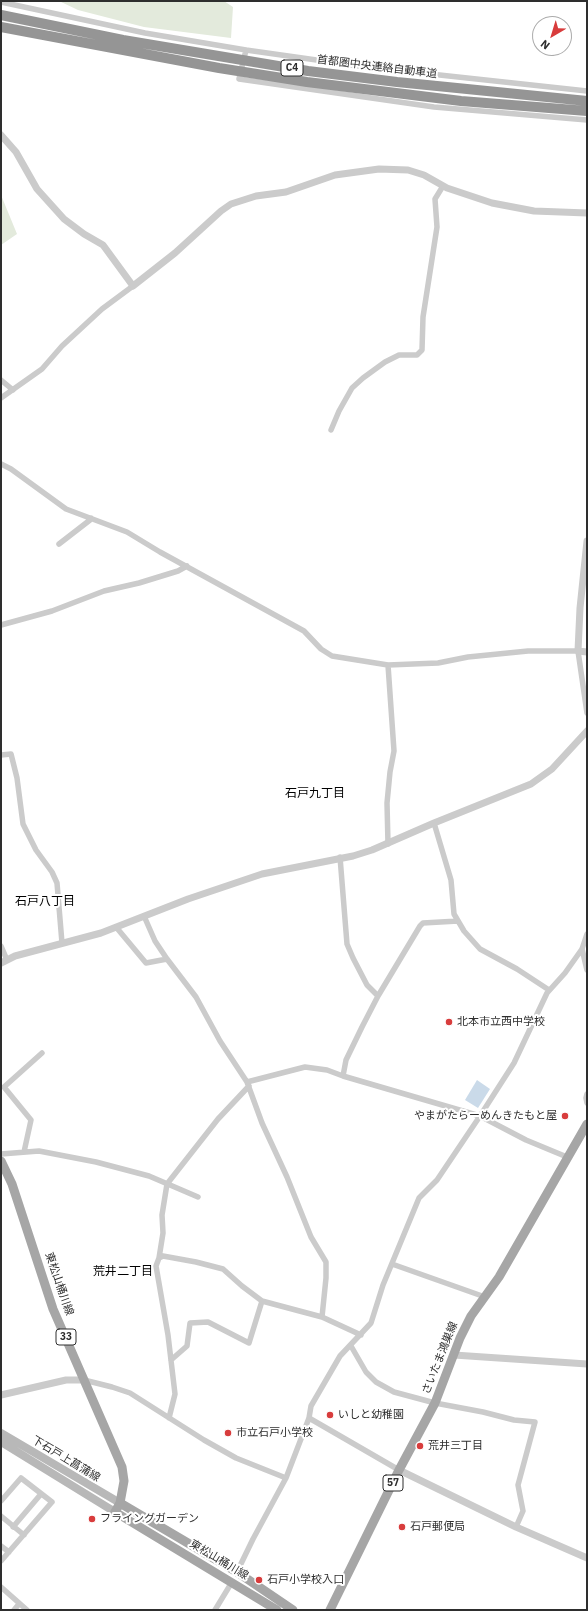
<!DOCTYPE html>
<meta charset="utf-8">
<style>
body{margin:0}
#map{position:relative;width:588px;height:1611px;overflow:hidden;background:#fff;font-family:"IBM Plex Sans",sans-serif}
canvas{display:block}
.frame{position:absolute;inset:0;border:2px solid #2e2e2e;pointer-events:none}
.north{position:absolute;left:532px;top:16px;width:40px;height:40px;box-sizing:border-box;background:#fff;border:1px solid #ababab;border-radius:50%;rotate:218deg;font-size:11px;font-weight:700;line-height:16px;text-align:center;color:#2e2e2e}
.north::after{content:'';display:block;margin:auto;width:14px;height:18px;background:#d83c3c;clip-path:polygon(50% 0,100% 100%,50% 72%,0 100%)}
</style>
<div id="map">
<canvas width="588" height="1611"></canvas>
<div class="frame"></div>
<div class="north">N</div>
</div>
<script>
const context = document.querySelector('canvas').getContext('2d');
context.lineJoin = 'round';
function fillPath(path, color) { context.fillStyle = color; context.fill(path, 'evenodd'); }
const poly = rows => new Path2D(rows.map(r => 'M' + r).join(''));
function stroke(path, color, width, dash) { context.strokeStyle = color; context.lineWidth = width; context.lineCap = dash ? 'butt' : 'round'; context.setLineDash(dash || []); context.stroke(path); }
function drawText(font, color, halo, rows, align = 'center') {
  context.font = font + ' "IBM Plex Sans","Noto Sans JP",sans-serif'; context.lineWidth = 4; context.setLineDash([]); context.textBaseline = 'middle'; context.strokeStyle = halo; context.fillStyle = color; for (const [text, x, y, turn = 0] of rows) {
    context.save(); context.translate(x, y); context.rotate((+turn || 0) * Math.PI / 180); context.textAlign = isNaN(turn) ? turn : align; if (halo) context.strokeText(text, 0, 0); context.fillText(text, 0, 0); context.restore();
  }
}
fillPath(poly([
 [59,1,224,1,233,7,231,38,144,27,78,10],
 [1,195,17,234,1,245]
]), '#e3eadc');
fillPath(poly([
 [477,1080,490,1089,478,1108,465,1100]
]), '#cadae9');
stroke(poly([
 [1,2,145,33,246,50,366,67,587,91],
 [246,50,239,79,434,107,587,120],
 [1,380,13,390],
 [1,398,42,369,62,346,102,309,133,286],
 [331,430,339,411,352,388,363,378,385,362,399,355,417,355,422,350,423,317,437,227,435,199,443,186],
 [1,464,11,469,66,509,127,532,160,552,304,631,321,649,332,656,388,665,438,663,468,657,528,651,578,651,587,713],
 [59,544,90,520,91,518],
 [1,625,52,611,104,591,139,583,178,571,187,566],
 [388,665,394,751,390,772,387,803,388,844],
 [1,755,11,754,17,778,23,824,36,850,52,872,57,883,62,943],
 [434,823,451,880,454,914,464,931,480,949,517,969,549,990],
 [340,857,347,944,353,958,367,985,378,996],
 [144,916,155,941,167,959,196,997,220,1041,247,1082,262,1123,287,1177,311,1237,326,1262,326,1278,322,1317],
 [116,927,146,963,167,959],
 [1,946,7,960],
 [582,949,587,970],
 [343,1076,346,1060,362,1027,378,996,420,926,423,923,458,921],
 [247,1082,305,1067,327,1070,343,1076,480,1116,526,1140,567,1157],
 [587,1094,586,1098,587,1103],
 [24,1152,31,1120,4,1087,42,1053],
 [1,1154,39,1151,96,1162,149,1176,198,1197],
 [159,1258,163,1233,162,1215,167,1184,218,1119,249,1086],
 [392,1264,485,1297],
 [351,1346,366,1372,376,1382,394,1392,435,1403,483,1412,514,1420,535,1422,518,1485,523,1511,516,1527],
 [171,1360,187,1346,190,1323,208,1322,249,1343,262,1301],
 [84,1380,112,1387,130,1393,204,1440,236,1458,286,1478],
 [169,1418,175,1394,168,1335,156,1266,159,1258,163,1256,196,1262,223,1269,242,1286,262,1301,322,1317,361,1335],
 [309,1418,399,1470],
 [1,1501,21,1478,52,1502,1,1561],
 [1,1516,24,1535],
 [13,1527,41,1494],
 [1,1546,9,1552],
 [237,1572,253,1539,286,1478,309,1418,311,1406,340,1356,371,1323,383,1285,419,1198,437,1180,480,1116,514,1063,547,993,565,973,582,949,587,934],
 [1,1587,27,1610],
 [14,1610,19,1604],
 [215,1610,232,1582]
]), '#cbcbcb', 5.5);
stroke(poly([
 [1,135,16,152,37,189,64,219,84,234,103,245,133,286,175,253,221,211,231,204,256,196,286,192,335,175,379,169,408,170,424,175,447,188,492,203,534,211,587,213],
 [587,541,580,608,578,651,587,652],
 [1,963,15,956,101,933,188,899,262,874,353,856,372,850,434,823,531,784,552,769,587,731],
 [454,1355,587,1364],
 [1,1395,66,1380,84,1380],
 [399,1470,516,1527,587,1558]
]), '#cbcbcb', 7);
stroke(poly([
 [1,1433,120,1503],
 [1,1442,115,1512]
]), '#b8b8b8', 8);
stroke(poly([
 [1,1161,12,1184,53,1309,122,1467,124,1481,120,1503,115,1512,277,1610],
 [120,1503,237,1572,293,1610],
 [330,1610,399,1470,435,1403,460,1338,471,1316,499,1277,587,1124]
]), '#a6a6a6', 9);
stroke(poly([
 [1,15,123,40,308,71,397,82,587,101],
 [1,27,219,68,307,82,461,101,587,111]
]), '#959595', 10);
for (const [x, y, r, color] of [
 [449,1022,4,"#d83c3c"],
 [565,1116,4,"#d83c3c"],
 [330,1415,4,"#d83c3c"],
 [228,1433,4,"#d83c3c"],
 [420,1446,4,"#d83c3c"],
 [92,1519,4,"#d83c3c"],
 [402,1527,4,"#d83c3c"],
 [259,1580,4,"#d83c3c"]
]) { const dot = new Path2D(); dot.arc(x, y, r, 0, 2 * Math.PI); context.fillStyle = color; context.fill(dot); stroke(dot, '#fff', 1.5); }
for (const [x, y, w] of [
 [292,68,22],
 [66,1337,20],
 [393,1483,20]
]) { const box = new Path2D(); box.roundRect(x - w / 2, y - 8, w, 16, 3); context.fillStyle = '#fff'; context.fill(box); stroke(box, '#2e2e2e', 1); }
drawText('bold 10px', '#2e2e2e', null, [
 ["C4",292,68],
 ["33",66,1337],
 ["57",393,1483]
]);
drawText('11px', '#2e2e2e', '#fff', [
 ["首都圏中央連絡自動車道",377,67,7],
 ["東松山桶川線",59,1284,71],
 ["さいたま鴻巣線",440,1358,-68],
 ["下石戸上菖蒲線",66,1459,31],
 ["東松山桶川線",219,1560,31]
]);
drawText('11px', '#2e2e2e', '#fff', [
 ["北本市立西中学校",457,1022],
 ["やまがたらーめんきたもと屋",557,1116,"right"],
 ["いしと幼稚園",338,1415],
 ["市立石戸小学校",236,1433],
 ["荒井三丁目",428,1446],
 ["フライングガーデン",100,1519],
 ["石戸郵便局",410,1527],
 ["石戸小学校入口",267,1580]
], 'left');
drawText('12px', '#000', '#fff', [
 ["石戸九丁目",315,794],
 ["石戸八丁目",45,902],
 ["荒井二丁目",123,1272]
]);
</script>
